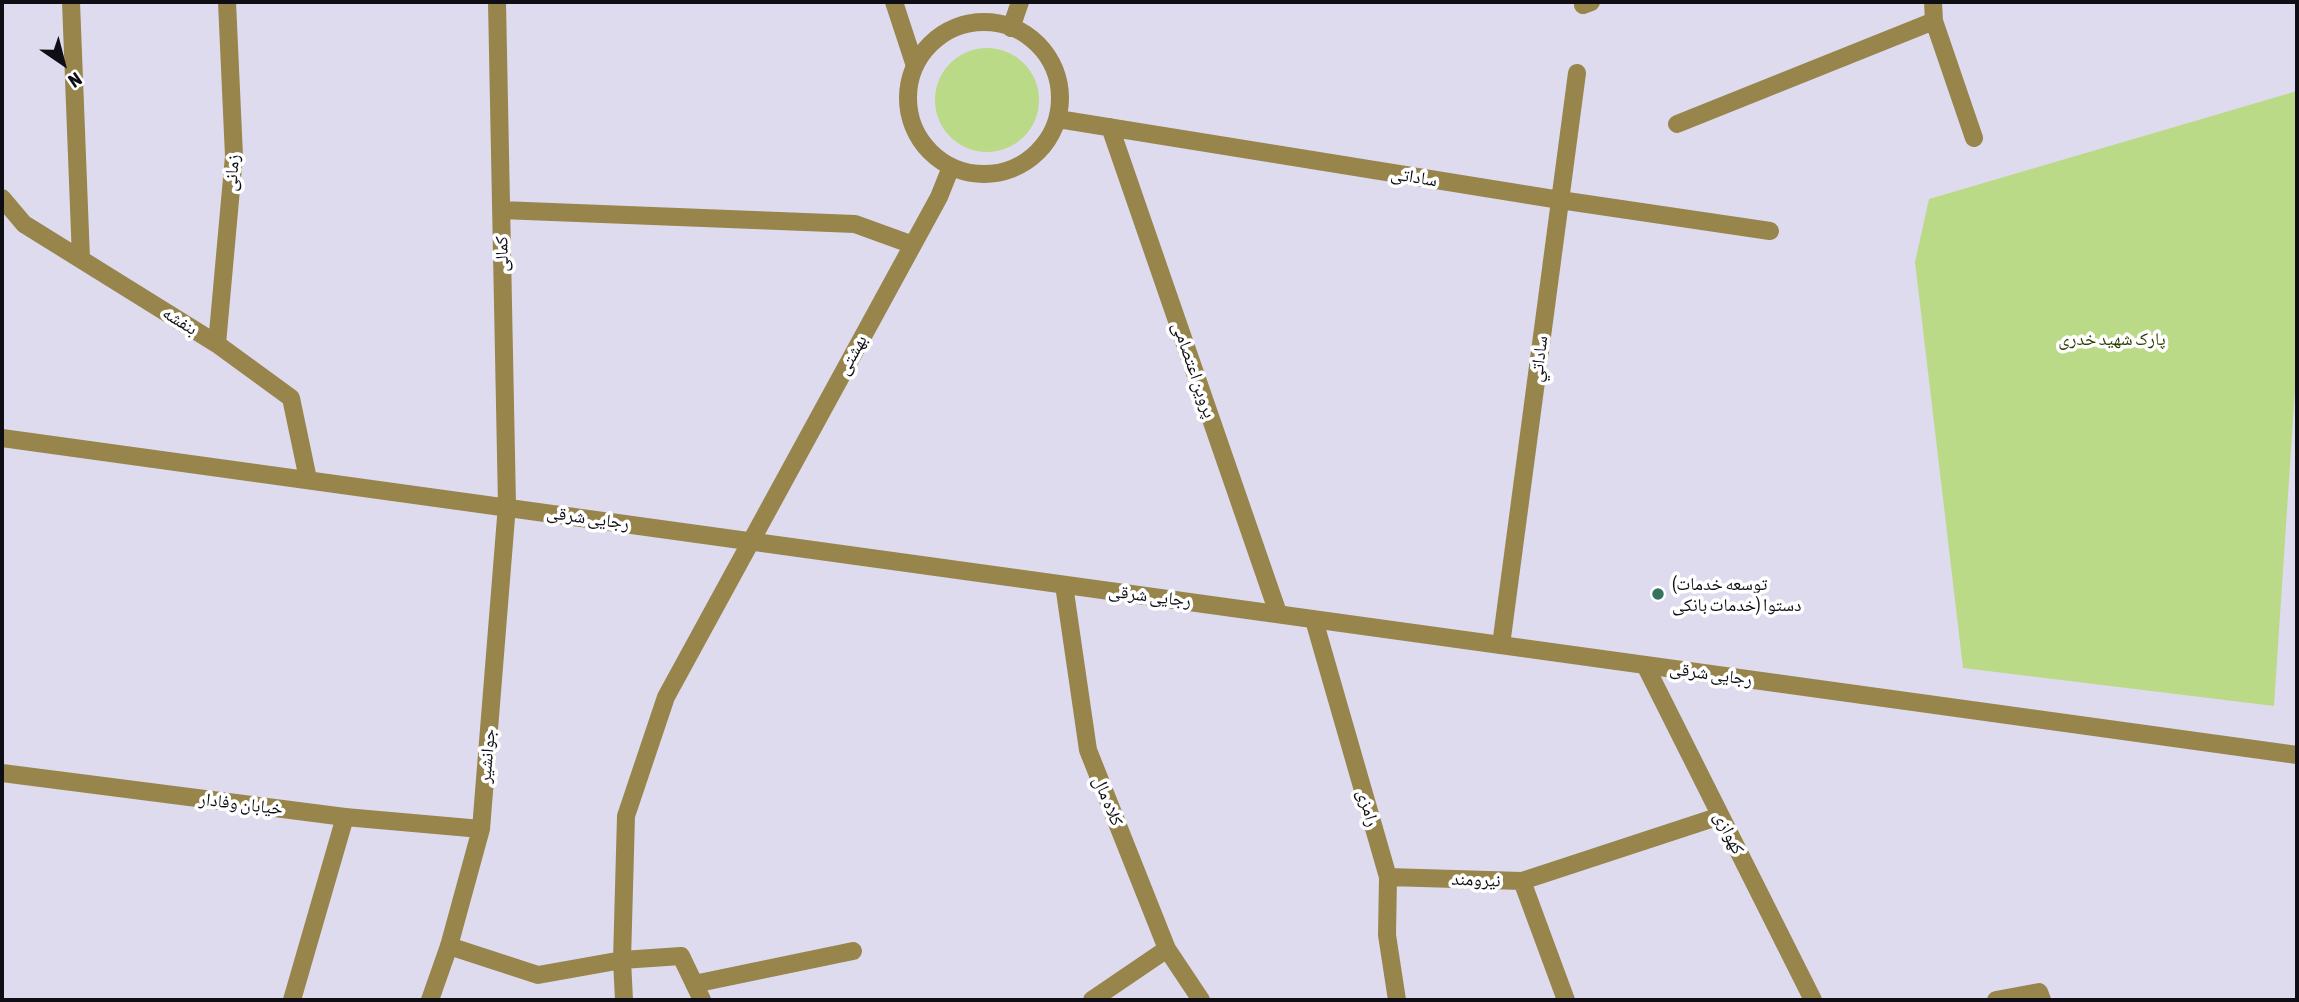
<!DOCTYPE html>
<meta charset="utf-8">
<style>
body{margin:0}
#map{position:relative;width:2299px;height:1002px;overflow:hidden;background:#dfdbef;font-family:"Asap Condensed",sans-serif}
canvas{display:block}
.frame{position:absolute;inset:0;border:4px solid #100e15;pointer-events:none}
.north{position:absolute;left:28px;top:28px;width:70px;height:70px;-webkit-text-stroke:5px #fff;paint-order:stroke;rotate:145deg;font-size:19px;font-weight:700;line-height:28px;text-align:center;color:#100e15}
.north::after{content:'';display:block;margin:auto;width:24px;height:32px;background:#100e15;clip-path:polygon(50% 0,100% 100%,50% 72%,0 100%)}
</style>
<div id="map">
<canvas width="2299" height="1002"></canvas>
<div class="frame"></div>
<div class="north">N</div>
</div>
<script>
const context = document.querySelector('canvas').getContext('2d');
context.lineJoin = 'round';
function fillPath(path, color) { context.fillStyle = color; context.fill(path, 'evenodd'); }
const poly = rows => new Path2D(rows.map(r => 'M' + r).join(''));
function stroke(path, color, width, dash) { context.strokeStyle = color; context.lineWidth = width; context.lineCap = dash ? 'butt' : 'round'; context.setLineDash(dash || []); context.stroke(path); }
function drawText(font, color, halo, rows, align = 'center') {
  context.font = font + ' "Asap Condensed","Noto Naskh Arabic",sans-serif'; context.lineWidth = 7; context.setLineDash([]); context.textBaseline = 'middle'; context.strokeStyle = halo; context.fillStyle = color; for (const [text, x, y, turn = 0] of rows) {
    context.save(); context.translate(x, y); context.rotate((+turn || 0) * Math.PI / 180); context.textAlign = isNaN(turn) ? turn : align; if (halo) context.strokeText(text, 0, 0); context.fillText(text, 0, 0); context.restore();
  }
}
fillPath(poly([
 '935 100a52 52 0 1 1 104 0a52 52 0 1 1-104 0Z',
 [2297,91,2297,360,2274,706,1963,668,1915,262,1929,199]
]), '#bbda87');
stroke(poly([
 [1933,2,1934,21,1974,138],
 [1583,5,1591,2],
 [1677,124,1934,21],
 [1064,585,1088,750,1167,949,1201,1000],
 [1314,620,1388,877,1387,935,1397,1000],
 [1645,665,1813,1000],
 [1388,877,1522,881,1720,816],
 [1522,881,1566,1000],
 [694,984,853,951],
 [292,1000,345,817],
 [430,1000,449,946],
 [624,1000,622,960,681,956,702,1000],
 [1092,1000,1167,949],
 [1996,1000,2039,992,2042,1000]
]), '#97854b', 18);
stroke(poly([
 [71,2,81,259],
 [497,2,507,505,481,829,449,946,538,975,622,960,626,816,666,697,939,197,951,167],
 [894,2,915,66],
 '908 98a76 76 0 1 1 152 0a76 76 0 1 1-152 0Z',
 [1011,28,1020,2],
 [1058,119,1560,200,1770,231],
 [1110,127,1278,613],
 [2,198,24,224,217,344,291,398,308,479],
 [501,210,855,224,913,245],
 [217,344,234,156,227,2],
 [1501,645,1577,73],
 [2,773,345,817,481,829]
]), '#97854b', 18);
stroke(poly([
 [2,438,2297,755]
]), '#97854b', 18);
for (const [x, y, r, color] of [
 [1658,594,7,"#36735e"]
]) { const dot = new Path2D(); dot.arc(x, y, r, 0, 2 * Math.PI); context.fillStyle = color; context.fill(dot); stroke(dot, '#fff', 2.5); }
drawText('18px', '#100e15', '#fff', [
 ["زمانی",232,173,-86],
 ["ساداتی",1414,177,9],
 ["کمالی",502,254,-91],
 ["بنفشه",180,321,32],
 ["بهشتی",852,355,-61],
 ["ساداتي",1539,359,-83],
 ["پروین اعتصامی",1194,370,71],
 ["رجایی شرقی",588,518,8],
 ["رجایی شرقی",1150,596,7],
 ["رجایی شرقی",1711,674,8],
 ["جوانشیر",487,756,-85],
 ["کلاه مال",1108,801,68],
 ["خیابان وفادار",241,804,7],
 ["رامزی",1368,808,74],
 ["کهوازی",1729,833,63],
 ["نیرومند",1476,880,2]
]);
drawText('18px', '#2e4000', '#fff', [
 ["پارک شهید خدری",2112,339]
]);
drawText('18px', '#100e15', '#fff', [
 ["(توسعه خدمات",1672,584],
 ["دستوا (خدمات بانکی",1672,605]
], 'left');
</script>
